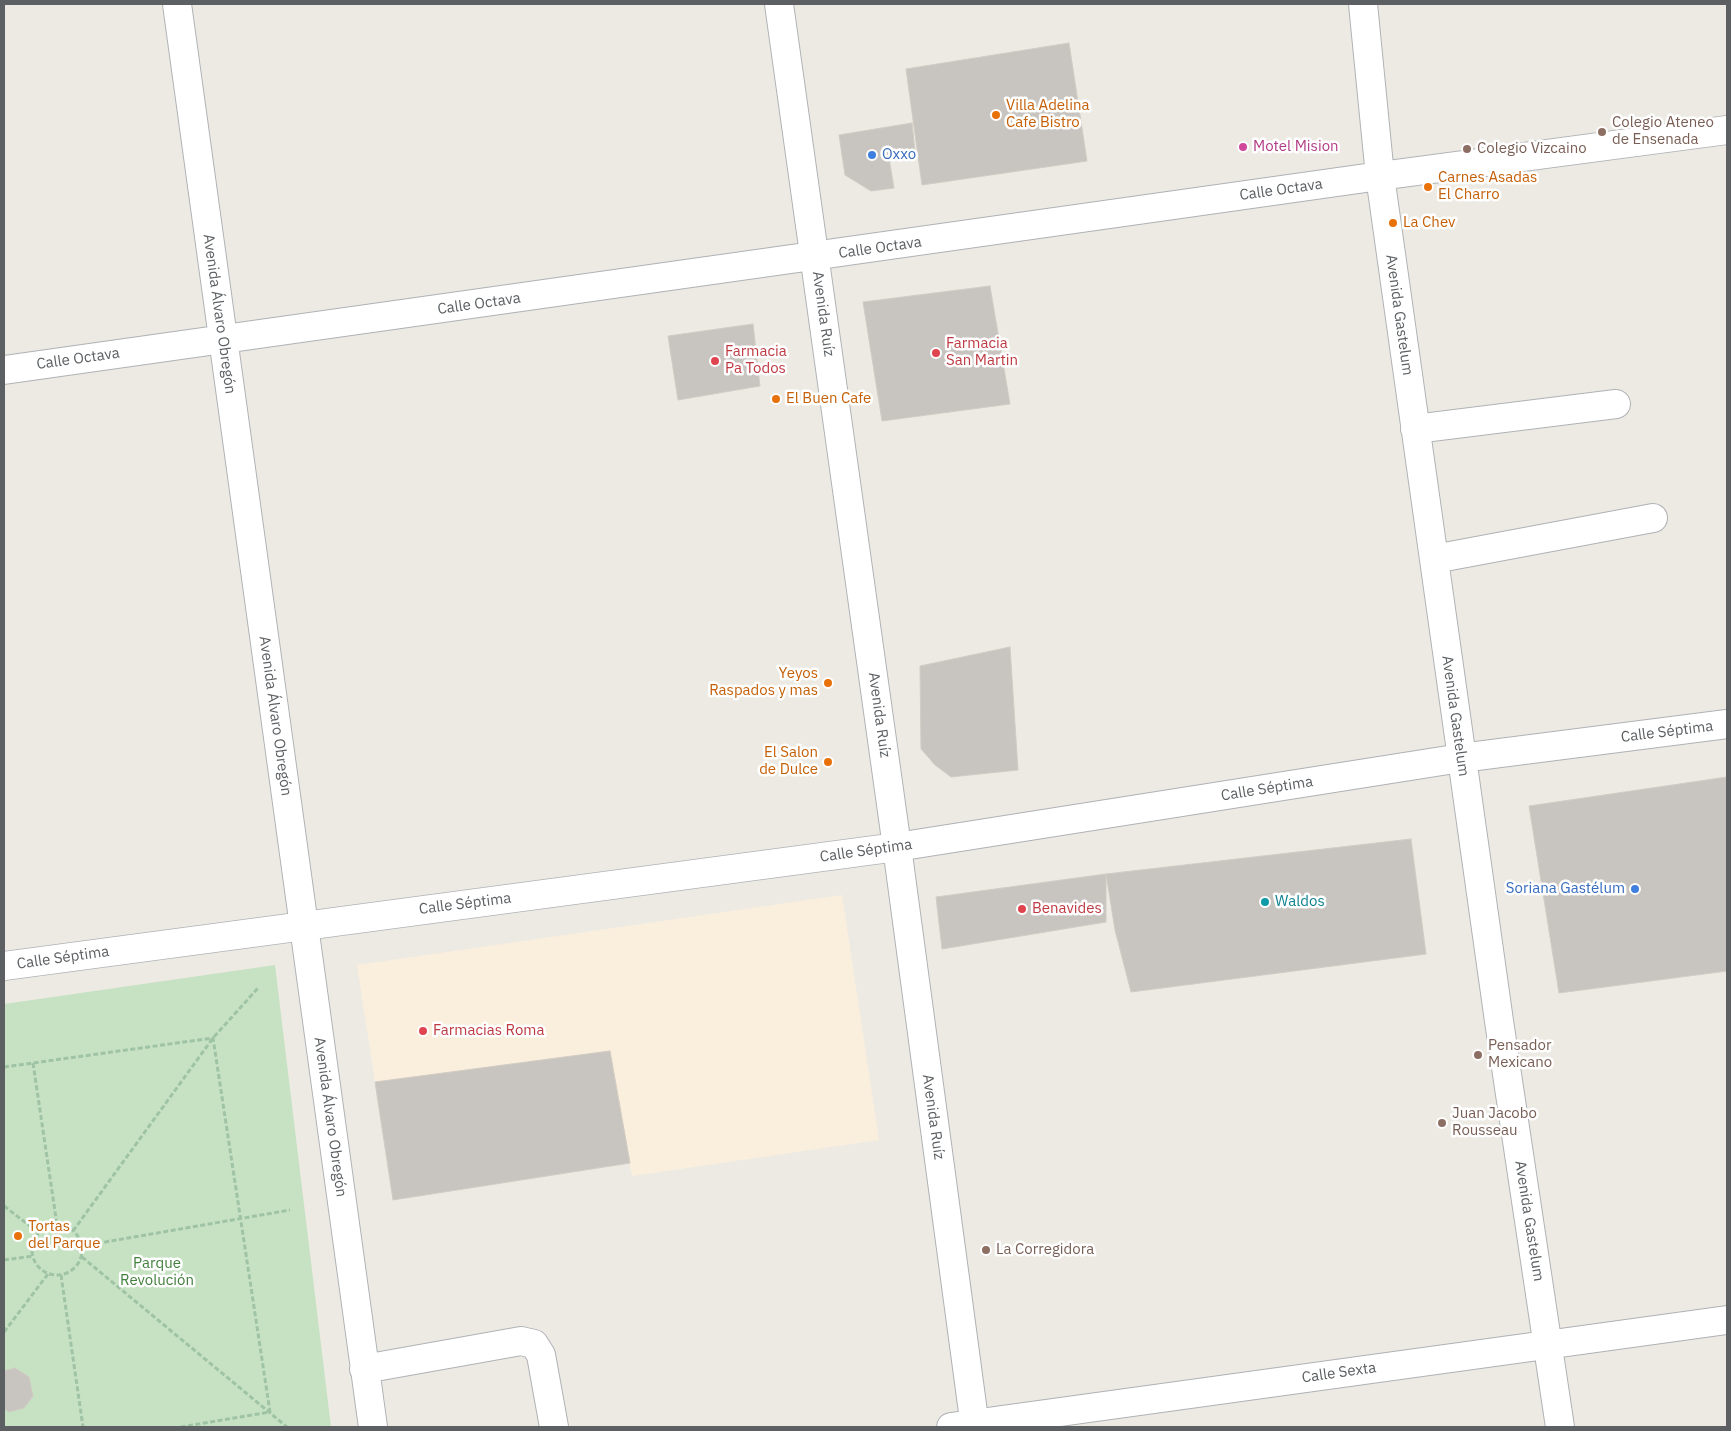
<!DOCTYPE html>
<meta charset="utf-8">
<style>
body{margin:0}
#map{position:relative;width:1731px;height:1431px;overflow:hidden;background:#edeae4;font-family:"IBM Plex Sans",sans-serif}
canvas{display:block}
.frame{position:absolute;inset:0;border:5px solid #5c6063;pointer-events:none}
</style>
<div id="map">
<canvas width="1731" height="1431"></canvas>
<div class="frame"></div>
</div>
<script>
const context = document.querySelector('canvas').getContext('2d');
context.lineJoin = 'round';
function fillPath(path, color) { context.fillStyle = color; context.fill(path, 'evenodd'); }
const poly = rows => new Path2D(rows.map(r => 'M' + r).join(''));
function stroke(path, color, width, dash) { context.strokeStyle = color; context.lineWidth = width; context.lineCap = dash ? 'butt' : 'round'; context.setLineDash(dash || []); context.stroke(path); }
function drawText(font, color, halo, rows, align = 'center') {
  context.font = font + ' "IBM Plex Sans",sans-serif'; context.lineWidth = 5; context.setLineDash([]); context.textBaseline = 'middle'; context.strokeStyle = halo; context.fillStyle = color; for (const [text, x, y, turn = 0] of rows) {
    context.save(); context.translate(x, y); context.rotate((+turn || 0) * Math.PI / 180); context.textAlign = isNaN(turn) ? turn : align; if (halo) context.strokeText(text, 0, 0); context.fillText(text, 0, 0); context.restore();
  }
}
fillPath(poly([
 [842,895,879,1140,632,1176,610,1051,375,1082,357,965]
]), '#faefdc');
fillPath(poly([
 [275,965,331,1427,4,1427,4,1004]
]), '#c7e2c3');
const building = poly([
 [1069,43,1087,161,922,185,906,69,1069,43],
 [912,123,915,152,889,158,894,188,871,191,845,175,839,135,912,123],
 [990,286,1010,404,882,421,863,302,990,286],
 [753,324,760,386,678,400,668,336,753,324],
 [1010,647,1018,770,951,777,935,765,921,749,920,666,1010,647],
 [1727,777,1727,971,1559,993,1529,806,1727,777],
 [1411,839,1426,954,1131,992,1115,930,1106,874,1411,839],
 [1106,874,1106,922,942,949,936,897,1106,874],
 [610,1051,630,1163,393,1200,375,1082,610,1051],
 [15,1368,29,1377,33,1396,24,1408,9,1412,4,1409,4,1371,15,1368]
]);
fillPath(building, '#c8c5c0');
stroke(building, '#d1cbc3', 1);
const minor = poly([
 [177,4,373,1427],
 [779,4,897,847,975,1427],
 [1363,4,1380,176,1499,1021,1560,1427],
 [4,370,1380,176,1727,130],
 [1415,429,1616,404],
 [1434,559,1653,518],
 [4,966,897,847,1461,758,1727,724],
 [364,1369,521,1341,534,1344,541,1355,554,1427],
 [951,1427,1727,1320]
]);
stroke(minor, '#afb2b5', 30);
stroke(poly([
 [33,1063,57,1225],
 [4,1067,213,1038,270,1412,181,1427],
 [4,1206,39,1233],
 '32 1250a25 25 0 1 1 50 0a25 25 0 1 1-50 0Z',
 [73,1231,213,1038,258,988],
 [82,1246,290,1210],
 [82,1257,287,1427],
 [4,1260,33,1256],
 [61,1275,83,1427],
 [4,1332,48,1274]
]), '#9fc4a5', 3, [5, 2.5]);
stroke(minor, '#fff', 28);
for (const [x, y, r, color] of [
 [996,115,5,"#e8710a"],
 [1602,132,5,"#8d6e63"],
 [1243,147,5,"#d1479c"],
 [1467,149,5,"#8d6e63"],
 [872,155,5,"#3f7fe0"],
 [1428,187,5,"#e8710a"],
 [1393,223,5,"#e8710a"],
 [936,353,5,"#e0444e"],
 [715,361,5,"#e0444e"],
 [776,399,5,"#e8710a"],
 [828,683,5,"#e8710a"],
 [828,762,5,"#e8710a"],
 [1635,889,5,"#3f7fe0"],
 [1265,902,5,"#0f9aa8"],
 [1022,909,5,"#e0444e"],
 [423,1031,5,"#e0444e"],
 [1478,1055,5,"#8d6e63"],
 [1442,1123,5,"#8d6e63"],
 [18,1236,5,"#e8710a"],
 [986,1250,5,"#8d6e63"]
]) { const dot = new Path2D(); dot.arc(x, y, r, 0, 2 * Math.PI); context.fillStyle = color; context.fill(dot); stroke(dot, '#fff', 2); }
drawText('15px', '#c56008', '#fff', [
 ["Villa Adelina",1006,106],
 ["Cafe Bistro",1006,123],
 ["Carnes Asadas",1438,178],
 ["El Charro",1438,195],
 ["La Chev",1403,223],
 ["El Buen Cafe",786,399],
 ["Yeyos",818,674,"right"],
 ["Raspados y mas",818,691,"right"],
 ["El Salon",818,753,"right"],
 ["de Dulce",818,770,"right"],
 ["Tortas",28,1227],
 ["del Parque",28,1244]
], 'left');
drawText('15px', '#785e54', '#fff', [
 ["Colegio Ateneo",1612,123],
 ["de Ensenada",1612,140],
 ["Colegio Vizcaino",1477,149],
 ["Pensador",1488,1046],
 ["Mexicano",1488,1063],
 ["Juan Jacobo",1452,1114],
 ["Rousseau",1452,1131],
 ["La Corregidora",996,1250]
], 'left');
drawText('15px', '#b23c85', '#fff', [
 ["Motel Mision",1253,147]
], 'left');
drawText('15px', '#366cbe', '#fff', [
 ["Oxxo",882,155],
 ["Soriana Gastélum",1625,889,"right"]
], 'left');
drawText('15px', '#5c6063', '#fff', [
 ["Calle Octava",1281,190,-8],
 ["Calle Octava",880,248,-8],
 ["Calle Octava",479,304,-8],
 ["Avenida Álvaro Obregón",219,314,82],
 ["Avenida Ruíz",823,314,82],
 ["Avenida Gastelum",1399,315,82],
 ["Calle Octava",78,359,-8],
 ["Avenida Ruíz",879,715,82],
 ["Avenida Álvaro Obregón",275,716,82],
 ["Avenida Gastelum",1455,716,82],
 ["Calle Séptima",1667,732,-7],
 ["Calle Séptima",1267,789,-9],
 ["Calle Séptima",866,851,-8],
 ["Calle Séptima",465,904,-7],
 ["Calle Séptima",63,958,-8],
 ["Avenida Álvaro Obregón",330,1117,82],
 ["Avenida Ruíz",933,1117,82],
 ["Avenida Gastelum",1529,1221,81],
 ["Calle Sexta",1339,1373,-8]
]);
drawText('15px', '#be3a42', '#fff', [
 ["Farmacia",946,344],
 ["San Martin",946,361],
 ["Farmacia",725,352],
 ["Pa Todos",725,369],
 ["Benavides",1032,909],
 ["Farmacias Roma",433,1031]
], 'left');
drawText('15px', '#0d838f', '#fff', [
 ["Waldos",1275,902]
], 'left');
drawText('15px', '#437f3e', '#fff', [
 ["Parque",157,1264],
 ["Revolución",157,1281]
]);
</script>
